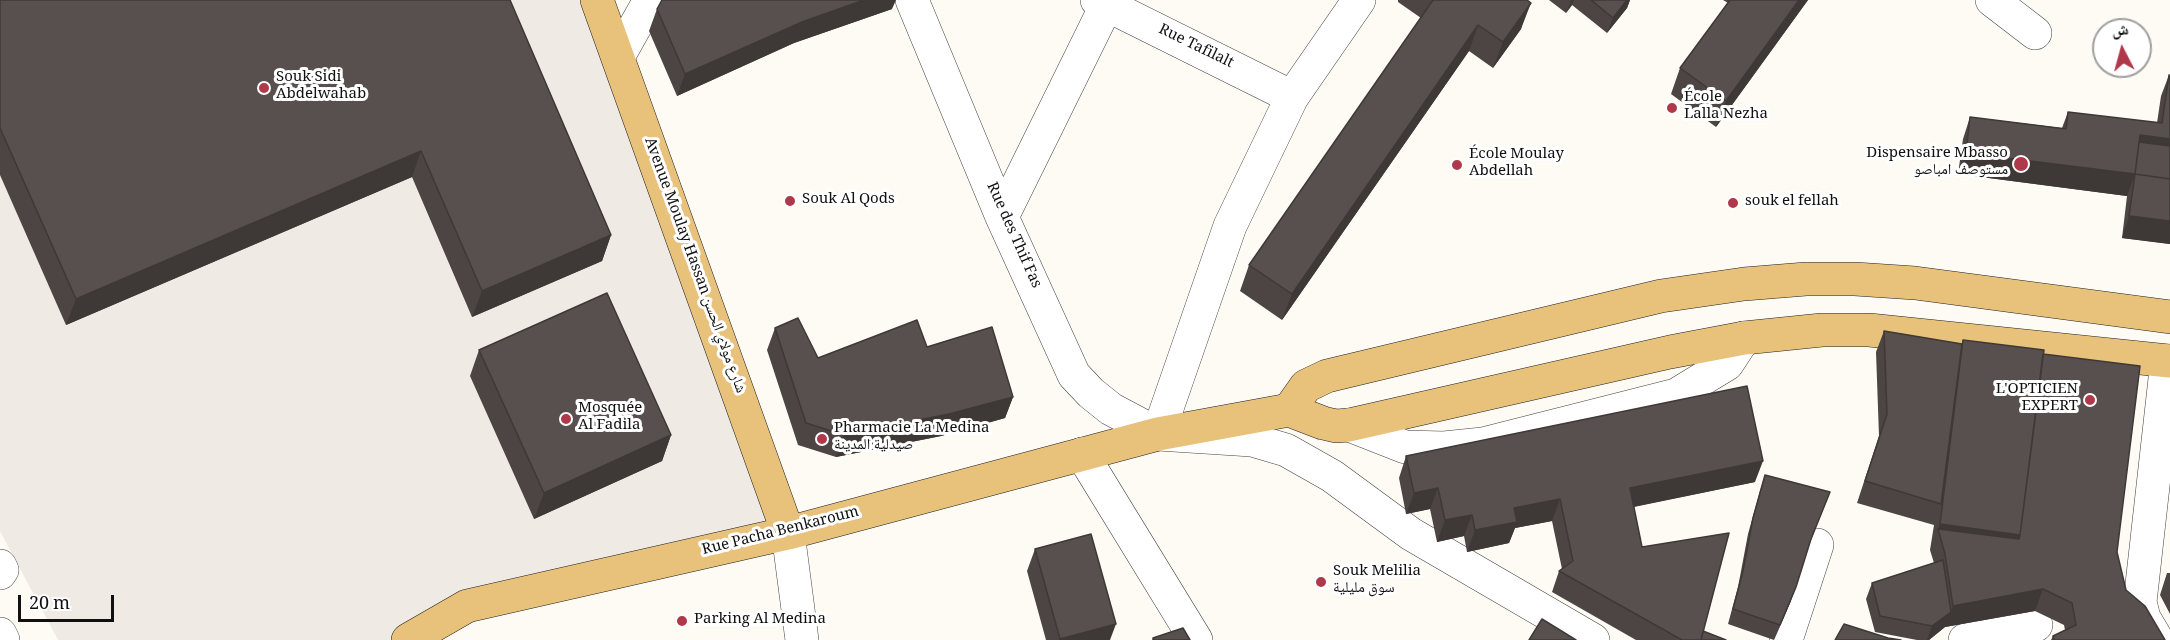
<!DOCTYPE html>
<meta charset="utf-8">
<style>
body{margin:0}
#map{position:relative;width:2170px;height:640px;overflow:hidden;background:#fefbf5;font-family:Georgia,"Noto Naskh Arabic",serif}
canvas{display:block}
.north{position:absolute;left:2092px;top:18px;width:60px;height:60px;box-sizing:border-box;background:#fff;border:2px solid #9f9f9f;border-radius:50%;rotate:354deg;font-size:16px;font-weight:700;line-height:24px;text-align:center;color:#101010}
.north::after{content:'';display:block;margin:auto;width:21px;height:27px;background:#b0384b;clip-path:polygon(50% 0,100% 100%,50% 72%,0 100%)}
.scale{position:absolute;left:18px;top:595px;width:96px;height:27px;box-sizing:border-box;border:3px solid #101010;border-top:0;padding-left:8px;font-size:18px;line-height:21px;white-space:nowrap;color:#101010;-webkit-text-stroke:4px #fff;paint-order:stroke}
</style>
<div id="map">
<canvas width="2170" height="640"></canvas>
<div class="north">ش</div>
<div class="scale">20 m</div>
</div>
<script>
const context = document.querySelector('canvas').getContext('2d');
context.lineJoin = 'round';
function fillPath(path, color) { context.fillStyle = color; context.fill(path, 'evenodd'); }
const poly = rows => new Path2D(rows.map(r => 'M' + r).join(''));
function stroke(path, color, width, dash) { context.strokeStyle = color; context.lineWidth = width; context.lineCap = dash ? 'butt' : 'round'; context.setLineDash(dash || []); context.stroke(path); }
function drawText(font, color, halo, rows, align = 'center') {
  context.font = font + ' Georgia,"Noto Naskh Arabic",serif'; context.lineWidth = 6; context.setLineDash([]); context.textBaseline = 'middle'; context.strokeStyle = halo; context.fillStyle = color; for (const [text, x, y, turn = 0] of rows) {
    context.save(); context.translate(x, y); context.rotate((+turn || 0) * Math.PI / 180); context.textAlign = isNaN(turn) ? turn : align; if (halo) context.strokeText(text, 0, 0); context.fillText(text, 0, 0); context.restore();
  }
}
fillPath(poly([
 [490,0,597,0,788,533,467,606,408,640,58,640,0,531,0,175,66,324]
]), '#efeae3');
const minor = poly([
 [912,0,1002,217,1074,375,1091,393,1111,409,1158,434,1252,440,1286,450,1332,476,1411,534,1593,640],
 [1097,0,1292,97],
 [1992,0,2035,33],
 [618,57,650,0],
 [1002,217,1109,0],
 [1349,425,1405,447,1444,448,1483,444,1676,395,1727,364,1744,338],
 [1158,434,1230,226,1292,97,1359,0],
 [1082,454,1196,640],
 [788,533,802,640],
 [0,566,2,570,0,573],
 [0,634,3,640],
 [1786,640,1817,545],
 [1965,640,2036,625],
 [2157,640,2144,618,2140,602,2167,361]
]);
const major = poly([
 [597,0,788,533],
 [1289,410,1306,386,1327,376,1661,296,1744,284,1806,279,1855,279,1915,283,2170,317],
 [408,640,467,606,788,533,1158,434,1289,410,1323,423,1336,426,1349,425,1670,352,1744,338,1822,330,1869,330,2170,361]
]);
stroke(minor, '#434343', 34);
stroke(major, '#212121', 34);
stroke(minor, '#fff', 33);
stroke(major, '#e8c17a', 33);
fillPath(poly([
 [0,0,510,0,611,235,602,261,472,317,412,177,66,325,0,175],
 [1398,0,1527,0,1521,29,1493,68,1469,51,1282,320,1240,291,1249,265,1421,18,1398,2],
 [1549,0,1630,0,1627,8,1607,33,1572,5,1566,13],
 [1723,0,1808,0,1716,127,1671,94,1680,68,1728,3],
 [657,9,892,9,794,43,677,96,649,31],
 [2169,75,2170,75,2170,244,2122,238,2127,196,1958,174,1963,139,1970,117,2062,128,2068,112,2157,123,2161,96],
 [775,328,818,358,927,347,1013,397,1005,418,941,436,836,457,798,445,767,350],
 [1884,331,1962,344,1963,340,2043,354,2117,552,2126,590,2165,640,2051,640,2053,636,2065,630,2064,625,2035,611,1945,627,1929,640,1917,640,1875,632,1866,599,1872,583,1934,563,1930,550,1934,525,1857,503,1879,436,1876,352],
 [479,350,671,435,662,461,534,519,470,376],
 [1406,456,1755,482,1634,507,1642,547,1703,631,1726,640,1636,640,1552,592,1559,571,1562,569,1552,521,1515,528,1509,543,1467,552,1464,536,1437,542,1430,509,1406,514,1399,478],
 [1765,475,1830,492,1809,545,1790,603,1774,640,1728,624,1738,587,1748,534,1760,491],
 [1035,549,1110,640,1046,640,1027,571],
 [2167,573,2170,573,2170,614,2160,595]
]), '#4c4543');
fillPath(poly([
 [864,0,896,0,892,9,794,43,677,96,685,74,802,22],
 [1571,0,1574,0,1572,5,1566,13],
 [1627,0,1630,0,1627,8,1607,33,1613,18],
 [1799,0,1808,0,1716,127,1726,101],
 [1531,3,1521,29,1493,68,1503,42],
 [1478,25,1469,51,1282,320,1292,294],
 [2140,135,2170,139,2170,162,2136,157],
 [421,151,412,177,66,325,76,299],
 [1966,153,2135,174,2127,196,1958,174],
 [2129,216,2170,221,2170,244,2122,238],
 [611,235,602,261,472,317,482,291],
 [1013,397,1005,418,941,436,836,457,844,435],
 [671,435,662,461,534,519,544,493],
 [1763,461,1755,482,1622,509,1630,488],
 [1438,488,1430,509,1406,514,1414,493],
 [1560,499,1552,521,1515,528,1509,543,1467,552,1475,530,1514,508],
 [1472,515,1464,536,1437,542,1445,520],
 [1940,524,2020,535,2011,561,1938,529],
 [1796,587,1790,603,1774,640,1780,625],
 [2043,589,2035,611,1945,627,1929,640,1927,640,1932,626,1951,612,1953,606],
 [1116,624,1110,640,1059,640,1060,639]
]), '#3e3837');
const building = poly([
 [0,0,510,0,611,235,482,291,421,151,76,299,0,128,0,0],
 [662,0,864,0,802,22,685,74,657,9,662,0],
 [1433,0,1527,0,1531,3,1503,42,1478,25,1292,294,1249,265,1433,0],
 [1591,0,1627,0,1613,18,1591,0],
 [1730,0,1799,0,1726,101,1680,68,1730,0],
 [2169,75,2170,75,2170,139,2140,135,2135,174,1966,153,1970,117,2066,129,2068,112,2162,123,2169,75],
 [2139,142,2170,146,2170,179,2135,174,2139,142],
 [2135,174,2170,179,2170,221,2129,216,2135,174],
 [607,293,671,435,544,493,479,350,607,293],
 [798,318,818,358,917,320,927,347,992,327,1013,397,949,414,844,435,806,423,775,328,798,318],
 [1884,331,1962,344,1941,504,1865,481,1887,414,1884,331],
 [1963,340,2044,350,2020,535,1940,524,1963,340],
 [2043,354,2140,366,2117,552,2126,590,2145,606,2165,640,2054,640,2053,636,2076,625,2072,603,2043,589,1953,606,1945,554,1938,529,2019,539,2020,535,2043,354],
 [1747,386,1763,461,1630,488,1642,547,1729,533,1701,640,1682,640,1559,571,1573,561,1560,499,1514,508,1517,522,1475,530,1472,515,1445,520,1438,488,1414,493,1406,456,1747,386],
 [1765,475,1830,492,1811,539,1796,587,1780,625,1733,609,1743,571,1753,518,1765,475],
 [1091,534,1116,624,1060,639,1035,549,1091,534],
 [1943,560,1951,612,1932,626,1880,616,1872,583,1943,560],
 [1542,619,1576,640,1529,640,1542,619],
 [1844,624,1888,638,1901,640,1835,640,1844,624],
 [1183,628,1190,640,1153,640,1153,638,1183,628],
 [1703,631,1726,640,1701,640,1703,631]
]);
fillPath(building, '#58504e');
stroke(building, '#3e3837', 1.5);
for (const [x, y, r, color] of [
 [264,88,6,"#b0384b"],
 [1672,108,6,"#b0384b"],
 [2021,164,8,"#b0384b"],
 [1457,165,6,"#b0384b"],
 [790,201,6,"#b0384b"],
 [1733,203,6,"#b0384b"],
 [2090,400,6,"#b0384b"],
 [566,419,6,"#b0384b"],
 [822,439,6,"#b0384b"],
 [1321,582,6,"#b0384b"],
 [682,621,6,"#b0384b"]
]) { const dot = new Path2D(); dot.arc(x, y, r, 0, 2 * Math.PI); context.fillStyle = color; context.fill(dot); stroke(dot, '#fff', 2); }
drawText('15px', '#101010', '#fff', [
 ["Rue Tafilalt",1195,48,26],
 ["Rue des Thif Fas",1012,236,66],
 ["Avenue Moulay Hassan شارع مولاي الحسن",693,266,70],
 ["Rue Pacha Benkaroum",781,533,-14]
]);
drawText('15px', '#101010', '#fff', [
 ["Souk Sidi",276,79],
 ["Abdelwahab",276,96],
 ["École",1684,99],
 ["Lalla Nezha",1684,116],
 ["Dispensaire Mbasso",2008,155,"right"],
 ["مستوصف امباصو",2008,172,"right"],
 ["École Moulay",1469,156],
 ["Abdellah",1469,173],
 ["Souk Al Qods",802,201],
 ["souk el fellah",1745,203],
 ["L'OPTICIEN",2078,391,"right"],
 ["EXPERT",2078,408,"right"],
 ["Mosquée",578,410],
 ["Al Fadila",578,427],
 ["Pharmacie La Medina",834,430],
 ["صيدلية المدينة",834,447],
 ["Souk Melilia",1333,573],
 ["سوق مليلية",1333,590],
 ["Parking Al Medina",694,621]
], 'left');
</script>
